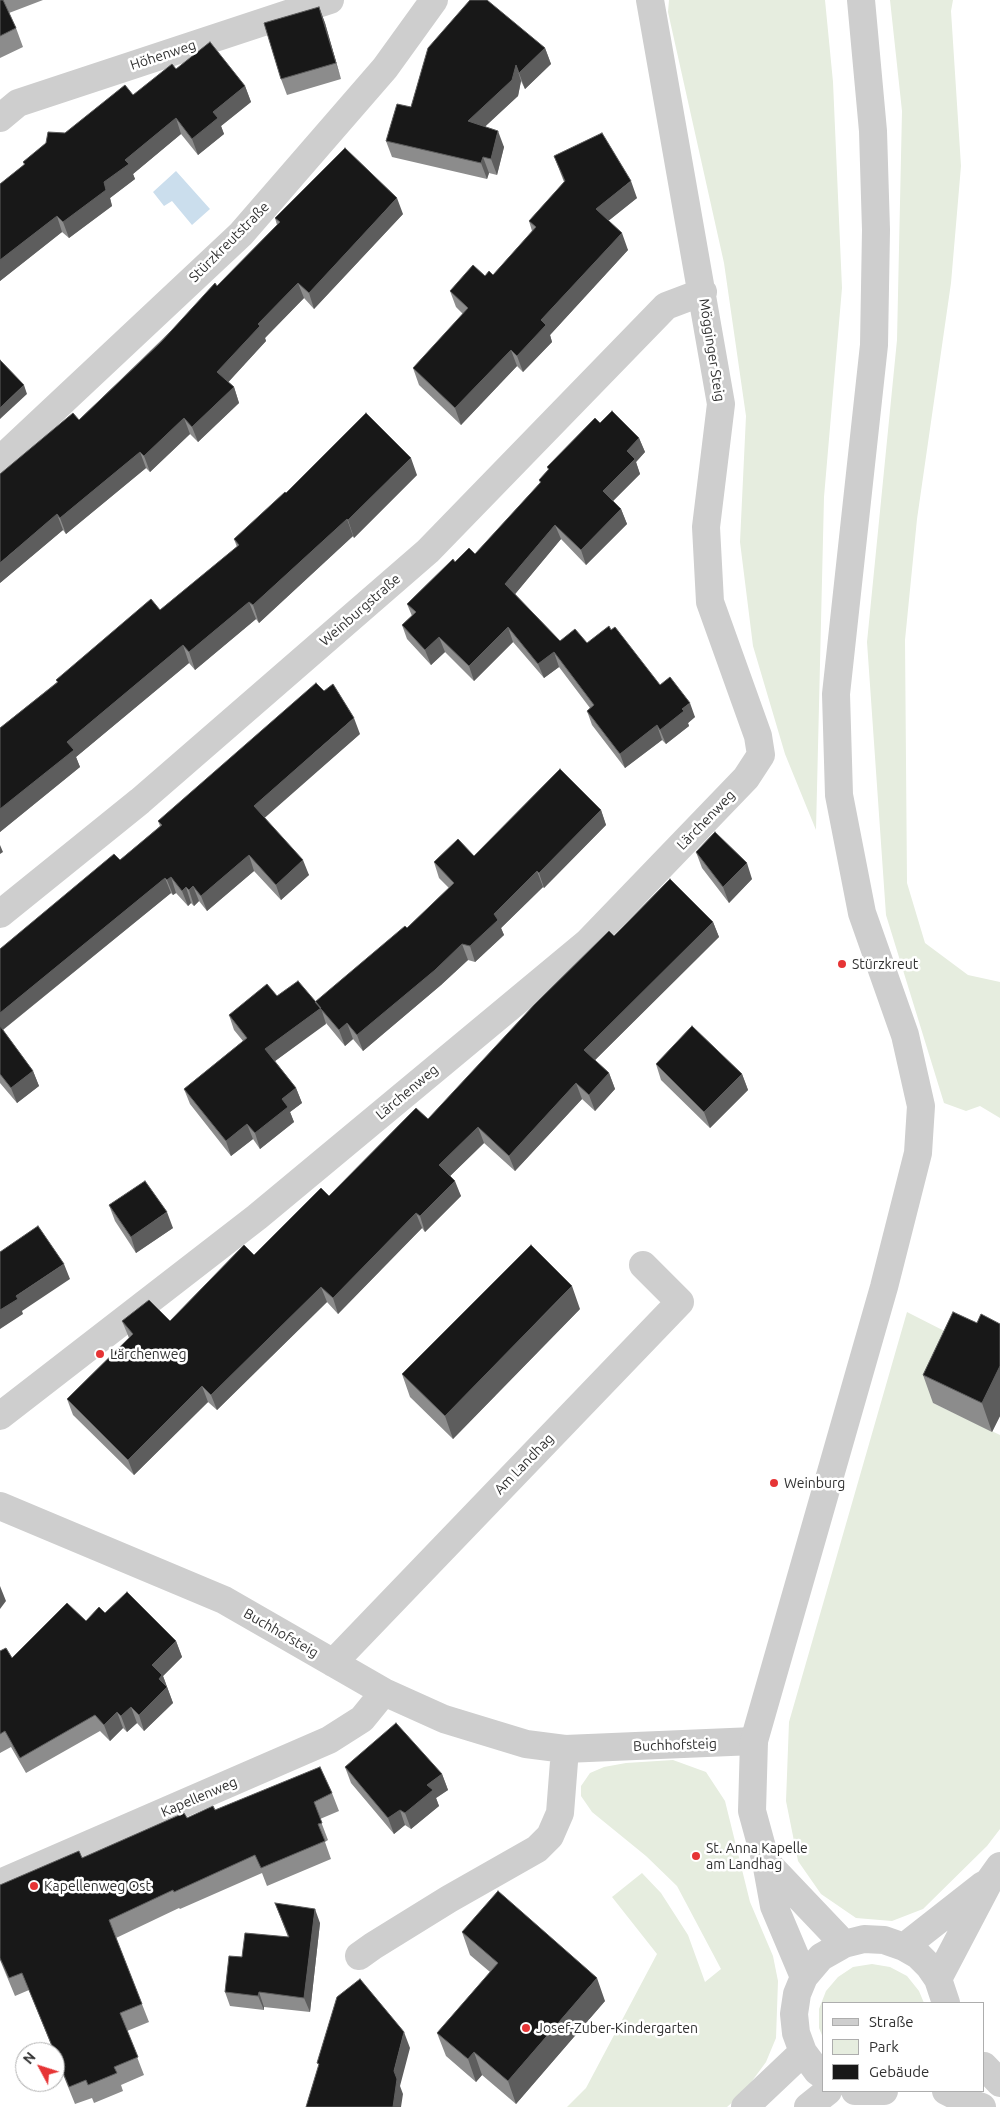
<!DOCTYPE html>
<meta charset="utf-8">
<style>
body{margin:0}
#map{position:relative;width:1000px;height:2107px;overflow:hidden;background:#fff;font-family:Ubuntu,sans-serif}
canvas{display:block}
.legend{position:absolute;left:822px;top:2002px;width:162px;height:90px;box-sizing:border-box;background:#fff;border:1px solid #adadad;margin:0;padding:6px 9px;list-style:none;font-size:15px;color:#313131}
.legend li{display:flex;align-items:center;gap:10px;height:25px}
.legend b{width:25px;border:1px solid #adadad}
.north{position:absolute;left:15px;top:2042px;width:50px;height:50px;box-sizing:border-box;background:#fff;border:1px solid #adadad;border-radius:50%;rotate:310deg;font-size:14px;font-weight:700;line-height:20px;text-align:center;color:#313131}
.north::after{content:'';display:block;margin:auto;width:18px;height:22px;background:#e63435;clip-path:polygon(50% 0,100% 100%,50% 72%,0 100%)}
</style>
<div id="map">
<canvas width="1000" height="2107"></canvas>
<ul class="legend">
<li><b style="height:6px;background:#cecece"></b>Straße</li>
<li><b style="height:14px;background:#e6eddf"></b>Park</li>
<li><b style="height:14px;background:#181818"></b>Gebäude</li>
</ul>
<div class="north">N</div>
</div>
<script>
const context = document.querySelector('canvas').getContext('2d');
context.lineJoin = 'round';
function fillPath(path, color) { context.fillStyle = color; context.fill(path, 'evenodd'); }
const poly = rows => new Path2D(rows.map(r => 'M' + r).join(''));
function stroke(path, color, width, dash) { context.strokeStyle = color; context.lineWidth = width; context.lineCap = dash ? 'butt' : 'round'; context.setLineDash(dash || []); context.stroke(path); }
function drawText(font, color, halo, rows, align = 'center') {
  context.font = font + ' Ubuntu,sans-serif'; context.lineWidth = 5; context.setLineDash([]); context.textBaseline = 'middle'; context.strokeStyle = halo; context.fillStyle = color; for (const [text, x, y, turn = 0] of rows) {
    context.save(); context.translate(x, y); context.rotate((+turn || 0) * Math.PI / 180); context.textAlign = isNaN(turn) ? turn : align; if (halo) context.strokeText(text, 0, 0); context.fillText(text, 0, 0); context.restore();
  }
}
fillPath(poly([
 [669,0,825,0,833,82,842,288,824,497,816,830,785,754,753,646,740,542,746,416,724,263,668,12],
 [890,0,953,0,951,11,961,166,951,283,917,519,905,640,907,883,925,943,968,975,1000,982,1000,1118,980,1106,966,1111,944,1103,886,915,867,642,897,340,902,111],
 [907,1312,964,1341,933,1403,1000,1435,1000,1829,987,1846,923,1909,892,1921,856,1918,821,1894,798,1861,786,1801,789,1722],
 [673,1760,706,1772,725,1801,750,1902,773,1956,778,1981,776,2038,766,2062,744,2092,727,2107,567,2107,586,2088,657,1954,612,1897,642,1873,661,1893,688,1935,705,1982,721,1969,677,1886,646,1856,592,1812,581,1796,581,1786,590,1773,604,1767,626,1763],
 [872,1964,890,1967,907,1976,919,1991,924,2003,824,2003,824,2040,819,2028,819,2009,826,1991,838,1977,853,1967]
]), '#e6eddf');
fillPath(poly([
 [176,171,210,209,192,225,172,201,164,206,153,192]
]), '#cbdeed');
stroke(poly([
 [0,118,18,103,330,0],
 [0,460,241,234,385,68,434,0],
 [0,914,140,801,428,551,666,306,703,292],
 [0,1416,257,1217,588,942,746,778,761,755,758,736,710,602,706,527,721,404,650,0],
 [0,1506,224,1600,384,1692,444,1719,526,1744,565,1749,754,1741],
 [333,1663,680,1302,643,1265],
 [0,1883,329,1740,362,1719,384,1692],
 [359,1956,373,1946,449,1899,537,1849,550,1836,560,1813,565,1749],
 [984,2066,1000,2083],
 [946,2091,970,2103,982,2107]
]), '#cecece', 28);
stroke(poly([
 [766,1862,844,1944],
 [904,1947,983,1885],
 [804,1977,774,1906,766,1862,752,1811,754,1741,884,1287,918,1153,921,1106,905,1035,862,913,839,795,836,694,874,345,876,230,873,131,861,0],
 [938,1979,990,1880,1000,1866],
 [824,2076,817,2071,803,2052,796,2033,794,2014,797,1994,804,1977,821,1957,844,1944,864,1939,884,1940,904,1947,918,1955,929,1966,938,1979,946,2003],
 [855,2091,884,2091],
 [745,2107,803,2052],
 [808,2107,828,2091]
]), '#cecece', 28);
fillPath(poly([
 [0,0,43,0,9,13,16,28,23,47,0,58],
 [319,7,325,23,341,79,287,95,281,79],
 [545,48,551,64,525,89,521,81,518,96,485,126,504,147,497,175,489,173,487,179,392,157,386,141,411,107],
 [176,69,245,86,251,102,221,126,224,134,198,155,181,134,133,174,135,179,110,198,112,206,69,238,62,232,0,281,0,184,24,165,23,162,65,133,133,95],
 [554,156,637,198,608,221,628,250,550,335,552,342,523,372,517,366,461,425,419,385,413,368,463,314,456,307,450,291,485,276,493,275,532,231,529,221,564,182],
 [403,214,314,309,304,298,265,338,266,341,228,382,234,387,239,403,198,442,190,434,150,472,146,468,66,534,63,530,0,583,79,420,217,286,277,225,275,218],
 [600,423,639,438,645,452,636,462,640,474,613,501,621,509,627,524,586,565,561,539,515,594,560,641,587,643,660,685,695,717,688,723,689,726,666,744,662,740,625,768,592,725,587,711,590,708,559,667,544,678,513,642,474,681,445,652,431,665,407,639,402,625,412,616,407,604,455,562,475,554,540,483,539,480,548,470,547,467],
 [417,475,354,538,353,536,259,623,256,619,195,670,189,663,76,757,80,767,0,832,0,728,57,682,56,680,160,610,237,547,234,539,286,493],
 [360,734,264,817,309,875,281,900,254,871,207,911,199,901,194,906,191,903,188,906,176,893,173,895,171,893,3,1030,33,1071,39,1086,17,1103,0,1083,0,949,120,860,160,826,158,821],
 [601,810,606,825,544,888,543,887,501,928,504,935,475,962,468,960,441,985,363,1051,353,1039,345,1046,326,1023,275,1061,296,1088,302,1103,290,1112,294,1122,260,1149,253,1139,231,1156,190,1104,184,1089,243,1041,234,1030,229,1015,277,996,316,1003,407,928,449,888,439,878,434,862,474,856],
 [696,852,752,879,729,903,702,868],
 [713,922,719,937,595,1060,609,1073,615,1089,595,1111,582,1099,515,1171,484,1143,450,1176,461,1196,425,1232,422,1228,338,1314,327,1302,217,1410,208,1402,134,1475,73,1415,67,1399,129,1338,122,1321,170,1321,254,1255,329,1196,428,1119,614,936],
 [656,1064,742,1074,748,1090,710,1128,661,1080],
 [109,1205,173,1228,136,1253,115,1221],
 [580,1309,453,1439,410,1397,402,1374],
 [977,1323,1000,1324,1000,1416,992,1432,933,1403,923,1375],
 [105,1613,176,1641,182,1657,163,1676,173,1703,144,1731,137,1723,127,1732,123,1728,110,1741,100,1731,26,1773,11,1747,0,1753,0,1651,12,1658,86,1621],
 [345,1767,442,1774,448,1790,436,1798,439,1806,411,1829,405,1825,394,1834,351,1783],
 [332,1793,339,1811,320,1819,328,1840,325,1842,331,1859,267,1886,262,1873,180,1909,179,1908,116,1938,149,2022,127,2031,144,2075,121,2085,123,2091,94,2103,92,2098,75,2104,55,2055,55,2052,54,2052,29,1990,15,1996,0,1960,0,1885,82,1858,187,1818,215,1810],
 [275,1903,320,1923,310,2012,264,2007,264,2010,230,2006,225,1992,242,1957,288,1937],
 [462,1932,605,2001,516,2104,482,2075,476,2082,446,2056,437,2033,490,1972,470,1955]
]), '#8c8c8c');
fillPath(poly([
 [319,7,325,23,341,79,336,63],
 [545,48,551,64,525,89,519,73],
 [516,65,521,81,518,96,474,137,468,121],
 [245,86,251,102,221,126,224,134,198,155,192,139,213,112],
 [176,118,181,134,133,174,135,179,110,198,112,206,69,238,63,222,104,182,125,160],
 [498,131,504,147,497,175,491,159],
 [483,157,489,173,487,179,481,163],
 [631,181,637,198,602,226,596,209],
 [397,198,403,214,314,309,309,293],
 [57,216,62,232,0,281,0,260],
 [622,233,628,250,550,335,552,342,523,372,517,356,541,320],
 [298,283,304,298,265,338,266,341,223,388,217,372,258,324],
 [511,350,517,366,461,425,455,408],
 [24,385,27,394,0,419,0,408],
 [234,387,239,403,198,442,192,427],
 [184,418,190,434,150,472,144,456],
 [639,438,645,452,636,462,640,474,608,506,603,491,627,451],
 [140,452,146,468,66,534,60,518],
 [411,458,417,475,354,538,348,520],
 [621,509,627,524,586,565,581,550],
 [57,514,63,530,0,583,0,563],
 [347,519,353,536,259,623,253,605],
 [555,525,561,539,511,599,505,584],
 [249,602,256,619,195,670,189,652],
 [508,627,513,642,474,681,469,666],
 [439,637,445,652,431,665,425,650],
 [183,645,189,663,76,757,80,767,0,832,0,809,67,742],
 [554,652,559,667,544,678,538,664],
 [690,703,695,717,688,723,689,726,666,744,660,730,682,709],
 [354,718,360,734,260,822,254,806],
 [657,725,662,740,625,768,620,754],
 [601,810,606,825,544,888,539,873],
 [0,845,3,852,0,854],
 [249,855,254,871,207,911,201,896],
 [303,860,309,875,281,900,276,885],
 [747,863,752,879,729,903,723,887],
 [537,871,543,887,501,928,504,935,475,962,470,946,494,914],
 [171,877,176,893,173,895,167,880],
 [165,878,171,893,0,1032,0,1013],
 [193,886,199,901,194,906,189,890],
 [186,887,191,903,188,906,182,891],
 [713,922,719,937,589,1066,584,1050],
 [462,944,468,960,441,985,363,1051,357,1035],
 [321,1008,326,1024,271,1064,265,1049],
 [347,1023,353,1039,345,1046,339,1030],
 [33,1071,39,1086,17,1103,11,1088],
 [609,1073,615,1089,595,1111,589,1095],
 [742,1074,748,1090,710,1128,704,1112],
 [576,1083,582,1099,515,1171,509,1156],
 [296,1088,302,1103,290,1112,294,1122,260,1149,255,1133,282,1099],
 [247,1124,253,1139,231,1156,226,1141],
 [478,1127,484,1143,445,1181,439,1165],
 [455,1181,461,1196,425,1232,420,1216],
 [167,1212,173,1228,136,1253,131,1237],
 [416,1213,422,1228,338,1314,333,1298],
 [64,1264,70,1279,22,1311,23,1314,0,1329,0,1310,16,1296],
 [572,1286,580,1309,453,1439,445,1416],
 [321,1287,327,1302,217,1410,211,1395],
 [1000,1366,1000,1416,992,1432,982,1403],
 [202,1386,208,1402,134,1475,128,1460],
 [0,1586,6,1601,0,1609],
 [176,1641,182,1657,163,1676,173,1703,144,1731,139,1715,152,1665],
 [131,1707,137,1723,127,1732,121,1716],
 [117,1712,123,1728,110,1741,104,1725],
 [442,1774,448,1790,436,1798,439,1806,411,1829,405,1813,427,1785],
 [400,1810,405,1825,394,1834,388,1818],
 [315,1909,320,1923,310,2012,304,1998],
 [597,1978,605,2001,516,2104,508,2081],
 [259,1992,264,2007,264,2010,258,1996],
 [404,2032,410,2048,400,2086,403,2094,401,2107,393,2107,394,2071],
 [474,2052,482,2075,476,2082,468,2059]
]), '#5d5d5d');
const building = poly([
 [0,0,3,0,16,28,0,36,0,0],
 [470,0,487,0,545,48,519,73,516,65,512,80,468,121,498,131,491,159,483,157,481,163,386,141,397,104,411,107,428,48,470,0],
 [319,7,336,63,281,79,264,23,319,7],
 [210,42,245,86,213,112,218,118,192,139,176,118,125,160,129,164,104,182,106,190,63,222,57,216,0,260,0,184,25,164,23,162,46,143,48,132,65,133,125,85,133,95,172,64,176,69,210,42],
 [602,133,631,181,596,209,622,233,541,320,546,325,517,356,511,350,455,408,413,368,468,308,450,291,473,265,485,276,489,271,493,275,536,227,529,221,565,181,554,156,602,133],
 [345,148,397,198,309,293,298,283,258,324,260,326,217,372,234,387,192,427,184,418,144,456,140,452,60,518,57,514,0,563,0,474,73,413,79,420,161,342,215,283,217,286,280,222,275,218,345,148],
 [0,360,24,385,0,408,0,360],
 [612,411,639,438,627,451,635,459,603,491,621,509,581,550,555,525,505,584,560,641,575,629,587,643,609,626,611,630,615,627,660,685,670,677,690,703,682,709,684,711,660,730,657,725,620,754,587,711,594,705,554,652,538,664,508,627,469,666,439,637,425,650,402,625,416,612,407,604,453,559,455,562,469,548,475,554,541,482,539,480,549,469,547,467,595,418,600,423,612,411],
 [366,413,411,458,348,520,347,519,253,605,249,602,189,652,183,645,67,742,74,750,0,809,0,728,58,682,56,680,151,599,160,610,239,545,234,539,285,492,286,493,366,413],
 [316,683,324,691,333,684,354,718,254,806,303,860,276,885,249,855,201,896,193,886,189,890,186,887,182,891,171,877,167,880,165,878,0,1013,0,949,114,854,120,860,162,825,158,821,316,683],
 [560,769,601,810,539,873,537,871,494,914,498,920,470,946,462,944,435,970,357,1035,347,1023,339,1030,315,1002,405,926,407,928,454,883,434,862,458,839,474,856,560,769],
 [715,832,747,863,723,887,696,852,715,832],
 [670,879,713,922,584,1050,609,1073,589,1095,576,1083,509,1156,478,1127,439,1165,455,1181,420,1216,416,1213,333,1298,321,1287,211,1395,202,1386,128,1460,67,1399,133,1334,122,1321,149,1300,170,1321,244,1245,254,1255,321,1188,329,1196,416,1108,428,1119,534,1005,609,931,614,936,670,879],
 [298,981,321,1008,265,1049,296,1088,282,1099,288,1107,255,1133,247,1124,226,1141,184,1089,247,1038,229,1015,267,984,277,996,298,981],
 [0,1026,33,1071,11,1088,0,1074,0,1026],
 [692,1026,742,1074,704,1112,656,1064,692,1026],
 [145,1181,167,1212,131,1237,109,1205,145,1181],
 [38,1226,64,1264,16,1296,18,1299,0,1310,0,1252,38,1226],
 [531,1245,572,1286,445,1416,402,1374,531,1245],
 [953,1312,977,1323,981,1314,1000,1324,1000,1366,982,1403,923,1375,953,1312],
 [127,1592,176,1641,152,1665,162,1675,159,1679,167,1687,139,1715,131,1707,121,1716,117,1712,104,1725,95,1715,20,1758,5,1731,0,1734,0,1651,6,1648,12,1658,67,1603,86,1621,99,1607,105,1613,127,1592],
 [396,1723,442,1774,427,1785,433,1790,405,1813,400,1810,388,1818,345,1767,396,1723],
 [320,1767,332,1793,314,1802,322,1823,318,1824,325,1841,261,1868,255,1855,174,1892,173,1890,109,1920,142,2004,120,2013,138,2057,114,2067,117,2073,88,2085,86,2080,69,2087,22,1973,9,1978,0,1958,0,1885,79,1851,82,1858,184,1813,187,1818,213,1806,215,1810,320,1767],
 [498,1891,597,1978,508,2081,474,2052,468,2059,437,2033,498,1963,462,1932,498,1891],
 [275,1903,315,1909,304,1998,259,1992,258,1996,225,1992,229,1956,242,1957,245,1933,289,1937,275,1903],
 [360,1979,404,2032,394,2071,397,2079,393,2107,306,2107,319,2064,317,2063,337,1997,360,1979]
]);
fillPath(building, '#181818');
stroke(building, '#5d5d5d', 1);
for (const [x, y, r, color] of [
 [842,964,5,"#e63435"],
 [100,1354,5,"#e63435"],
 [774,1483,5,"#e63435"],
 [696,1856,5,"#e63435"],
 [34,1886,5,"#e63435"],
 [526,2028,5,"#e63435"]
]) { const dot = new Path2D(); dot.arc(x, y, r, 0, 2 * Math.PI); context.fillStyle = color; context.fill(dot); stroke(dot, '#fff', 2); }
drawText('14px', '#313131', '#fff', [
 ["Höhenweg",163,55,-18],
 ["Stürzkreutstraße",229,242,-45],
 ["Mögginger Steig",712,350,81],
 ["Weinburgstraße",360,610,-41],
 ["Lärchenweg",706,820,-46],
 ["Lärchenweg",407,1092,-40],
 ["Am Landhag",524,1464,-46],
 ["Buchhofsteig",281,1633,30],
 ["Buchhofsteig",675,1745,-2],
 ["Kapellenweg",199,1797,-23]
]);
drawText('14px', '#313131', '#fff', [
 ["Stürzkreut",852,964],
 ["Lärchenweg",110,1354],
 ["Weinburg",784,1483],
 ["St. Anna Kapelle",706,1848],
 ["am Landhag",706,1864],
 ["Kapellenweg Ost",44,1886],
 ["Josef-Zuber-Kindergarten",536,2028]
], 'left');
</script>
